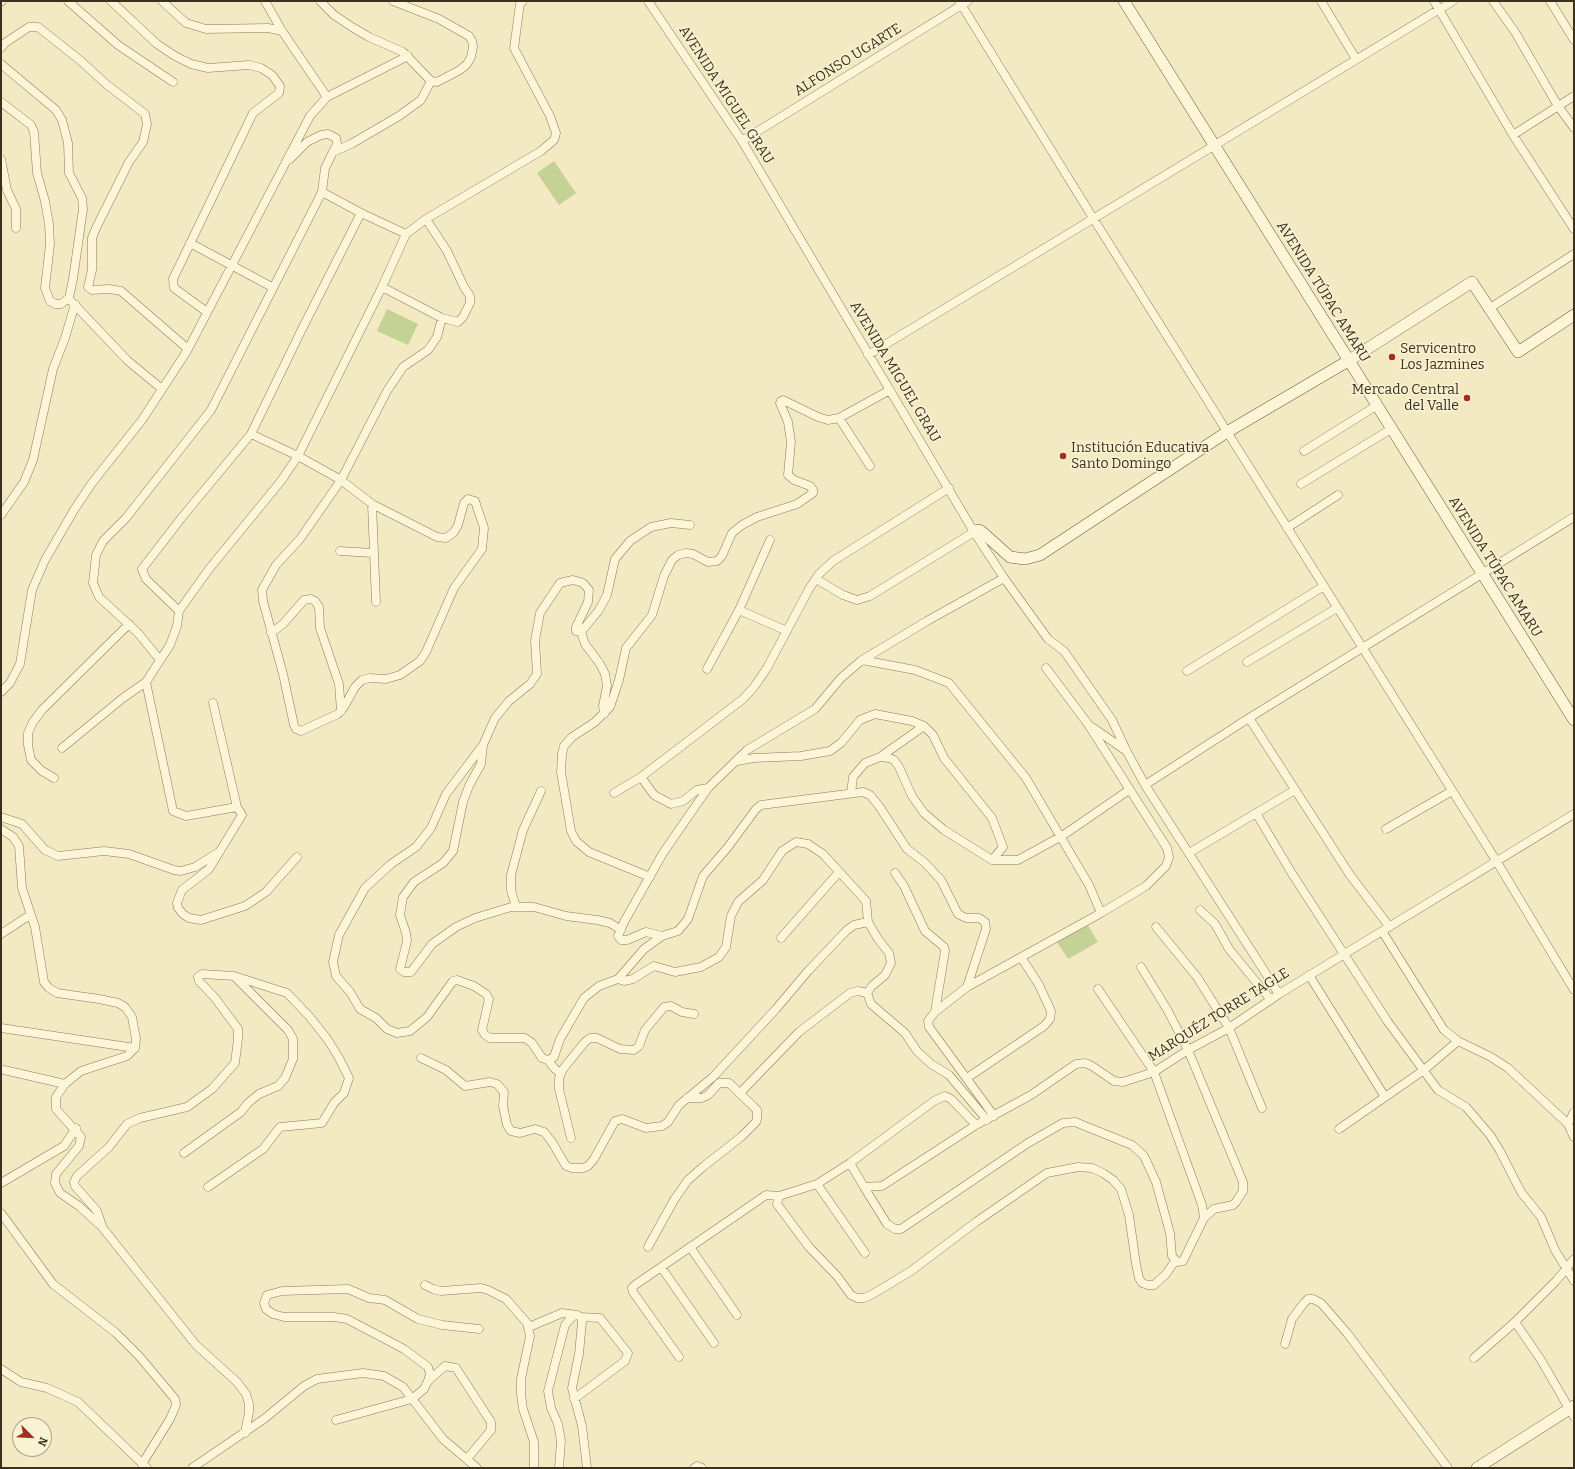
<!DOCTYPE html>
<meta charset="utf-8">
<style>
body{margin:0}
#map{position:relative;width:1575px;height:1469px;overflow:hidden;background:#f3e9c2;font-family:Bitter,serif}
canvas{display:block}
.frame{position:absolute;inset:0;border:2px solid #3d301d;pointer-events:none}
.north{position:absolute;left:12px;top:1417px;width:40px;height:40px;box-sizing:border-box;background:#f9f2d3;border:1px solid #aea48a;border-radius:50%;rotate:114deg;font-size:11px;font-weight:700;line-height:16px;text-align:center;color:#3d301d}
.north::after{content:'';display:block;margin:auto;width:14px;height:18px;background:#a52d20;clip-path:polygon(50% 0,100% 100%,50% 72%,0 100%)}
</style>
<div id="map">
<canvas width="1575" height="1469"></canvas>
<div class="frame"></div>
<div class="north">N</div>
</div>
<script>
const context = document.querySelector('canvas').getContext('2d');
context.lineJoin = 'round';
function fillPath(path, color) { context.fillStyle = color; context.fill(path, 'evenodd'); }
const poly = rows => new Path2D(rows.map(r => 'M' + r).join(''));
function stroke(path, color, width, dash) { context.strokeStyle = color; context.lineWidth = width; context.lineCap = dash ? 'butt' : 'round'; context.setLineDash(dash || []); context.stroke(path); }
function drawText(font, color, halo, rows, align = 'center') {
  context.font = font + ' Bitter,serif'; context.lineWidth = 3; context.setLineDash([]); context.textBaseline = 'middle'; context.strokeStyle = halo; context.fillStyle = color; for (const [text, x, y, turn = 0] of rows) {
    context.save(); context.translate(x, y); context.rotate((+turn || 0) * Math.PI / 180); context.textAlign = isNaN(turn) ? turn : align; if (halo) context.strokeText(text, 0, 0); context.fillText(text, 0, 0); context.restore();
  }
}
fillPath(poly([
 [554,161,576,193,559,205,537,173],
 [387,309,418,324,408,345,377,331],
 [1087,924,1098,942,1068,959,1057,942]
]), '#c5d295');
const street = poly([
 [68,1,118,45,173,82],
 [111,1,157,44,175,56,191,64,208,68,249,65,261,68,272,75,280,86,279,93,253,113,173,279,174,288,207,312],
 [162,1,186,23,206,29,268,28,282,31],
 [265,1,282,31,327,97],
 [320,1,334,15,352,27,369,37,403,52,431,81,437,82,460,70,467,64,471,57,473,47,472,41,469,36,439,19,393,1],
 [648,1,742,141,974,532,1004,578,1048,639,1064,651,1112,720,1126,750,1145,785,1279,994],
 [959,1,1093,218,1497,862,1574,990],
 [1321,1,1356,59],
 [1434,1,1513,135,1574,229],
 [1493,1,1515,32,1558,106,1574,128],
 [1550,1,1574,40],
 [1,2,2,1],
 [1,48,5,43,29,27,38,27,81,61,106,84,145,114,147,124,143,142,129,162,96,228,92,238,92,270,88,287,92,290,109,289,121,291,188,349],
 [1,64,56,110,62,120,68,143,69,173,82,198,83,209,73,279,69,298,61,304,55,304,50,301,45,288,50,244,49,224,45,201,37,173,34,132,31,125,1,102],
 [1513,135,1574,96],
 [742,141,968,1],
 [333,152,351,144,399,116,421,100,431,81],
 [1,159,7,190,16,209,16,228],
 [322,192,361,213,406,234],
 [190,243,272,287],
 [382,287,442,318,458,322,463,317,470,303,470,296,464,287,447,251,426,219],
 [71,301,128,361,162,389],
 [1490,308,1574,254],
 [868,355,1453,1],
 [839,418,870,466],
 [251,434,298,456,341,480,372,504,437,537,446,538,454,532,458,525,464,503,468,499,475,501,484,528,482,549,454,588,426,652,420,661,400,675,386,679,370,678,362,680,355,687,344,707,338,714,301,731,296,729,294,725,283,674,263,601,262,590,276,565,300,539,341,480,387,391,403,367,428,350,437,337,442,318],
 [1304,451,1376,406],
 [1301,484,1391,429],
 [372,504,376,602],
 [1,515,24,482,33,460,53,369,65,338,75,304],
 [690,525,671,523,651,527,630,541,615,559,607,595,599,610,581,632,576,631,576,627,588,602,589,590,583,583,573,580,560,583,540,613,535,641,537,674,530,684,509,701,495,718,483,745,446,794,431,828,416,847,391,864,365,888,339,935,333,962,336,976,350,992,360,1009,376,1018,387,1029,397,1033,410,1031,427,1017,453,981,457,980,474,986,486,994,489,999,482,1030,485,1035,490,1038,525,1038,532,1043,542,1058,548,1060,554,1057,560,1039,584,998,599,986,618,979,644,949,662,936,678,931,688,919,703,876,728,847,756,809,761,805,863,792,870,795,879,806,907,849,924,862,941,880,958,914,966,918,979,918,985,922,986,929,967,987,935,1012,928,1021,929,1027,994,1116],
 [1287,528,1338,495],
 [340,551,373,553],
 [816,579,843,595,857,600,870,596,974,532],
 [739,610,787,631],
 [179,611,146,579,142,569,183,516,251,434,301,331,361,213],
 [581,632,585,644,600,664,605,674,607,686,603,706,604,714],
 [271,633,283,624,304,600,311,599,315,601,319,607,320,628,339,684,341,711],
 [160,660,138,633,99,597,93,583,96,555,103,541,126,518,211,410,322,192,325,168,337,144,336,138,328,134,321,135,307,142,290,159],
 [862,660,915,670,949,683,1026,778,1089,885,1101,913],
 [1247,662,1337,608],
 [707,669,739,610,770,540],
 [1187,671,1324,586],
 [146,682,173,811,186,816,237,807,242,815,209,869,182,890,177,903,178,908,183,914,189,918,201,920,245,906,266,892,297,857],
 [1,692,10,683,20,664,32,590,45,560,74,510,92,483,142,420,187,351,310,116,327,97,408,56],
 [213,703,237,807],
 [1249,718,1350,875,1389,926],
 [1092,727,1125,750],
 [483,745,481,764,469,786,463,802,453,851,443,863,414,882,403,897,400,915,406,933,407,941,400,969,404,972,411,972,432,944,456,927,475,918,511,907,534,907,566,916,597,920,610,923,621,930],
 [62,748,123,698,146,682,170,645,177,626,179,611,209,569,281,481,298,456,382,287,406,234,426,219,541,151,554,140,556,133,550,116,514,48,520,4,523,1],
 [880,757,924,726],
 [737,761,754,758,801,756,830,751,841,743,860,720,875,714,912,721,924,726,933,735,944,758,992,818,1003,847,992,860],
 [641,777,654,795,671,804,683,801,697,790,708,788],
 [54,778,42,771,31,760,28,745,28,733,33,722,42,710,129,624],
 [1145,785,1249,718,1574,517],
 [614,793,641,777,743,699,754,687,767,668,809,589,819,574,833,561,949,488],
 [851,793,853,777,865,763,880,757,889,758,894,760,899,767,912,796,924,813,944,830,992,860,1018,860,1062,836,1129,790],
 [1256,813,1291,872,1388,1022,1438,1090,1466,1107,1490,1135,1500,1151,1521,1192,1541,1217,1555,1250,1574,1281],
 [1,817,22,824,45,850,58,856,104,851,129,854,174,870,181,871,195,867,219,852],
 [1,829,13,837,19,846,22,888,35,927,44,982,49,988,57,993,99,999,118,1003,125,1007,132,1017,136,1039,135,1048,127,1056,81,1071,65,1084,56,1097,56,1109,81,1137,79,1146,56,1174,55,1183,60,1193,79,1206,102,1227,196,1345,237,1382,246,1394,249,1404,249,1412,245,1433],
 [1386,829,1452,791],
 [1189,853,1295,790],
 [895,873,904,886,925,931,944,947,945,951,935,1012],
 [650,877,589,852,576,841,571,831,561,772,562,754,564,746,572,737,595,722,610,707,619,680,626,648,652,615,664,576,672,560,678,555,686,553,693,554,708,562,717,561,722,556,732,533,742,525,757,517,797,504,813,493,813,490,810,486,794,480,788,475,791,442,788,422,780,403,781,401,783,400,818,417,828,420,839,418,890,390],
 [516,907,511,890,511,875,523,830,541,791],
 [1200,910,1215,924,1229,949,1271,1000],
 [1156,927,1197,977,1229,1028,1262,1108],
 [1382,931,1444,1030,1458,1041,1491,1057,1508,1068,1568,1124,1574,1137],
 [1,934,30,915],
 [662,936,646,932,627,940,621,940,618,936,624,922,663,853,708,788,747,750,815,709,841,678,862,660,927,621,1004,578],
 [781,938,839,872],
 [1309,975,1385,1097],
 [618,979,624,981,633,979,654,966,675,972,701,967,719,957,726,947,731,916,738,902,763,880,782,851,796,842,808,844,823,854,866,901,868,922,878,939,889,953,891,963,885,975,872,986,867,993,871,1004,905,1033,917,1051,931,1064,949,1075,987,1120],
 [967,987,1101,913,1146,886,1166,866,1169,857,1167,848,1088,724,1046,668],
 [1098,989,1154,1072,1202,1205,1204,1218],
 [1,1028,135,1048],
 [421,1058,446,1070,465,1086,490,1082,497,1084,504,1092,503,1106,507,1125,511,1131,520,1133,535,1129,544,1132,552,1142,566,1166,572,1168,583,1168,588,1166,594,1159,615,1121,622,1119,646,1128,662,1126,668,1122,679,1105,713,1077,776,1009,808,971,847,930,854,925,868,922],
 [548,1060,554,1068,561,1074],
 [4,1070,65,1084],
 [967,1078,1044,1026,1050,1019,1051,1011,1039,985,1021,957],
 [741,1092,799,1032,850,993,858,991,867,993],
 [1568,1124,1574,1112],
 [1339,1129,1424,1070,1458,1041],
 [571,1138,559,1089,559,1078,563,1069,585,1042,590,1038,597,1038,620,1049,634,1050,639,1046,645,1030,664,1007,671,1006,682,1012,694,1014],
 [184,1153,241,1112,248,1103,259,1094,278,1086,285,1078,293,1059,293,1039,288,1030,236,978],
 [850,1163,864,1187,882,1186,976,1125,1031,1095,1076,1064,1085,1063,1092,1066,1114,1081,1123,1082,1154,1072,1188,1050,1229,1028,1279,994,1574,814],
 [1,1183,64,1146,76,1128],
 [817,1184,865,1253],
 [864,1187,887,1224,895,1229,901,1229,1028,1143,1063,1123,1075,1122,1132,1145,1144,1156,1156,1182,1170,1233,1172,1256,1177,1262,1183,1261,1204,1218,1214,1209,1233,1205,1236,1202,1243,1191,1243,1182,1188,1050,1168,1011,1141,967],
 [779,1196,777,1204,809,1247,837,1276,851,1295,857,1298,864,1298,873,1294,911,1271,976,1222,1047,1173,1078,1167,1092,1168,1103,1173,1113,1180,1121,1189,1129,1215,1136,1264,1139,1278,1142,1283,1148,1285,1154,1285,1166,1274,1175,1261],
 [1,1213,53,1284,116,1333,139,1356,175,1399,176,1405,170,1419,142,1464],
 [102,1226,97,1211,75,1186,74,1182,77,1176,109,1147,127,1124,140,1118,187,1107,212,1089,235,1063,238,1039,238,1029,215,998,199,981,198,977,202,974,234,976,287,993,309,1016,328,1040,339,1058,349,1078,344,1093,334,1103,322,1123,280,1127,263,1149,208,1187],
 [648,1247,674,1200,688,1180,704,1166,741,1137,756,1122,757,1119,757,1110,729,1083,719,1083,708,1095,702,1098,687,1098],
 [690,1247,737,1315],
 [661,1267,714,1343],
 [425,1285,433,1289,441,1291,481,1288,488,1290,506,1299,527,1323,530,1336,521,1379,521,1394,523,1409,534,1442,534,1468],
 [1515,1322,1541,1360,1574,1417],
 [529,1327,562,1313,577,1315],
 [1285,1344,1292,1319,1304,1303,1308,1299,1313,1299,1321,1303,1347,1333,1448,1468],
 [679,1357,633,1292,632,1288,635,1285,766,1195,779,1196,817,1184,850,1163,934,1101,945,1096,951,1099,976,1125],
 [1474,1358,1515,1322,1556,1281,1574,1259],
 [1,1369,21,1382,47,1388,78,1402,147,1468],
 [428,1381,445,1366,456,1368,491,1422,491,1430,467,1459],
 [574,1399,625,1361,628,1353,600,1318,581,1317],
 [336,1420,412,1399,424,1389,428,1381,430,1374,428,1367,404,1349,347,1319,334,1317,284,1317,273,1314,266,1309,264,1303,267,1295,282,1291,348,1289,369,1298,385,1300,418,1319,442,1325,479,1329],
 [192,1468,264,1419,304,1386,317,1379,363,1373,384,1376,403,1387,443,1439,477,1468],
 [559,1468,561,1441,558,1424,551,1408,548,1391,565,1325,573,1316,577,1315,581,1317,582,1322,579,1354,572,1388,582,1426,587,1468],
 [694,1468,697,1466,702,1468]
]);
const secondary = poly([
 [1124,1,1574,720],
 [974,532,978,530,981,531,1010,557,1025,559,1040,555,1227,432,1348,361,1472,282,1518,352,1574,315],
 [1477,1468,1574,1406]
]);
stroke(street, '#8f7b57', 9);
stroke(secondary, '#715b3a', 12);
stroke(street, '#fcf5d7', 8);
stroke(secondary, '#fcf5d7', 11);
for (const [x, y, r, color] of [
 [1392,357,4,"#a52d20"],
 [1467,398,4,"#a52d20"],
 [1063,456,4,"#a52d20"]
]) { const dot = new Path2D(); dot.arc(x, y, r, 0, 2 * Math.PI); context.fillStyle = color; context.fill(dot); stroke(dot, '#f9f2d3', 1.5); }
drawText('14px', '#3d301d', '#f9f2d3', [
 ["ALFONSO UGARTE",848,60,-32],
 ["AVENIDA MIGUEL GRAU",726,95,57],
 ["AVENIDA TÚPAC AMARU",1323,292,58],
 ["AVENIDA MIGUEL GRAU",895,372,59],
 ["AVENIDA TÚPAC AMARU",1495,567,58],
 ["MARQUÉZ TORRE TAGLE",1219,1015,-32]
]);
drawText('14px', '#3d301d', '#f9f2d3', [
 ["Servicentro",1400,349],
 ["Los Jazmines",1400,365],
 ["Mercado Central",1459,390,"right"],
 ["del Valle",1459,406,"right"],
 ["Institución Educativa",1071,448],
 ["Santo Domingo",1071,464]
], 'left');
</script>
